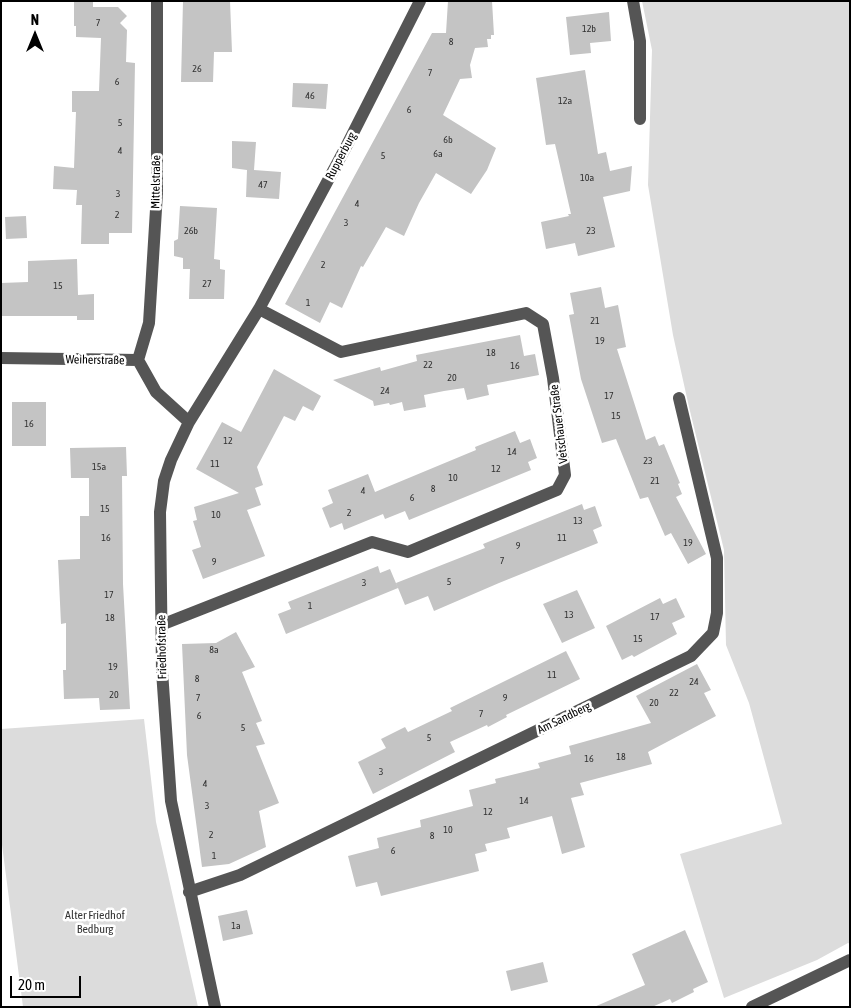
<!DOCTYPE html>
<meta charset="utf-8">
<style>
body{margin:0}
#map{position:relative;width:851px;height:1008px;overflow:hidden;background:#fff;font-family:"Asap Condensed",sans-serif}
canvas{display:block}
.frame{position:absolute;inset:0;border:2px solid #000;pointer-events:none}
.north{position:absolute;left:10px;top:10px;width:50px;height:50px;-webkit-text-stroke:4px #fff;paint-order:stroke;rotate:0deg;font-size:14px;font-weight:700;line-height:20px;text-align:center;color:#000}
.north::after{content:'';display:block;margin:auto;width:18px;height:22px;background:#000;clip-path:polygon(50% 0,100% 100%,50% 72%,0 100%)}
.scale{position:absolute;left:10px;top:976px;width:71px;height:22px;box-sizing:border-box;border:2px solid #000;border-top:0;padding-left:6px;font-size:15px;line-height:18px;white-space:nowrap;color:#000;-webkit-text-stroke:4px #fff;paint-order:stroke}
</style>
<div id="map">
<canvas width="851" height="1008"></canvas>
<div class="frame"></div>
<div class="north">N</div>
<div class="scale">20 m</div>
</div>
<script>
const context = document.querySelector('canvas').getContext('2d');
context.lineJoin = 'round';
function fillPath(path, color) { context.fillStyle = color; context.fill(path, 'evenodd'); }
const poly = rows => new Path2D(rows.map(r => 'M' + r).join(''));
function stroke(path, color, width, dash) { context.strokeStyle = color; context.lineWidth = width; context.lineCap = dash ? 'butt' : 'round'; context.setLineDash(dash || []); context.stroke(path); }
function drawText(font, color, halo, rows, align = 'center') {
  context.font = font + ' "Asap Condensed",sans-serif'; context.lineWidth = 5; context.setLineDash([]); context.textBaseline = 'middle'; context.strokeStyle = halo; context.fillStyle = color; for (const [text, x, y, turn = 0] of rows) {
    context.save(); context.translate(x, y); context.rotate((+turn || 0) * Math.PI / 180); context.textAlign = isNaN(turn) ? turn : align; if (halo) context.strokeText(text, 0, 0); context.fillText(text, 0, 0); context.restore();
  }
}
fillPath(poly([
 [642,1,850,1,850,944,848,943,817,960,724,998,680,854,782,824,749,703,726,645,724,550,689,407,673,335,648,185,652,50],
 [144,719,156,822,198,1007,23,1007,1,837,1,729]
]), '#dcdcdc');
fillPath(poly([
 [74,1,93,1,93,7,118,7,127,16,120,23,127,30,126,62,135,63,132,233,109,233,109,244,81,244,82,205,76,205,77,190,53,189,54,166,74,168,76,112,72,112,72,91,99,91,101,38,76,37,76,26,74,26],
 [183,1,230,1,232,52,214,52,213,82,181,82],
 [448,1,492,1,494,35,491,35,491,39,487,39,488,47,475,48,470,65,472,78,460,79,443,115,496,148,487,170,471,194,436,173,419,203,404,236,386,227,363,267,361,266,342,308,330,302,320,323,285,304,432,33,446,33],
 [609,12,611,41,590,43,591,53,570,55,566,17],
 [585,70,598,154,606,152,610,171,632,166,630,191,603,197,615,247,578,256,575,243,546,249,541,222,569,216,568,214,571,214,555,144,546,145,536,78],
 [293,83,328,84,326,109,292,107],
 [232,141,256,142,254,170,281,172,279,199,246,197,247,170,232,168],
 [180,206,217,208,214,259,220,260,220,269,225,270,224,299,189,299,190,269,183,269,183,258,174,256,174,241,178,239],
 [26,216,27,238,6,239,5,217],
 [77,259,78,295,94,294,94,320,77,320,77,316,1,316,1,283,28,282,28,261],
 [601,287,605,308,618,305,626,347,617,349,646,440,655,436,659,446,664,444,680,483,678,484,682,494,676,497,706,554,688,564,671,533,665,536,648,497,640,499,616,439,602,443,581,379,569,315,574,314,570,293],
 [520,335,524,356,535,354,539,375,487,385,489,395,467,400,464,388,444,391,424,395,426,407,404,411,402,402,390,405,389,403,374,406,373,401,333,380,380,367,381,371,417,361,416,355],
 [274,369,321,396,313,411,303,406,295,421,284,416,257,467,263,485,255,488,261,505,247,510,265,556,203,579,192,550,201,547,193,521,197,520,194,507,239,493,196,469,222,422,241,432],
 [12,402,46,402,46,446,12,446],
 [515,431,520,443,530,439,537,458,528,462,531,470,409,520,405,511,385,519,383,514,344,530,342,523,330,528,322,508,333,503,328,490,368,474,375,492,476,450,475,447],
 [126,447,127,476,122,476,123,584,130,709,100,710,99,698,64,699,63,670,66,670,66,623,61,624,58,560,80,559,80,516,89,516,89,478,71,478,70,448],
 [582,504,584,510,595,506,602,526,593,530,598,543,499,583,434,611,428,596,405,605,396,583,485,548,483,544],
 [378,566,380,573,390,569,398,588,286,634,278,614,291,609,288,602],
 [577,590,595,628,562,643,543,604],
 [660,598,663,604,676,598,685,617,672,623,677,634,634,657,632,655,622,660,606,626],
 [236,632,255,667,242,672,262,721,256,723,265,744,256,746,279,803,259,811,266,847,229,864,202,867,187,755,182,644,216,643],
 [566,651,580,679,506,715,507,717,488,727,487,725,450,742,455,752,373,794,358,762,386,748,381,739,405,727,408,732,452,711,450,708],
 [697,664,711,690,704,693,716,716,648,752,652,764,580,783,584,795,571,798,585,847,562,854,552,816,507,828,510,838,485,844,487,851,475,854,479,871,381,896,377,882,356,887,348,856,379,848,377,838,421,827,420,820,473,806,469,790,496,783,495,779,540,768,538,763,571,754,569,746,651,723,636,696],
 [247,910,253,934,223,941,218,916],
 [685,930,708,982,693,989,694,992,672,1003,670,999,652,1007,594,1007,645,985,632,954],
 [543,962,548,982,511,991,506,971]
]), '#c4c4c4');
stroke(poly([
 [633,1,640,41,640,119],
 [1,358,138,360,156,392,189,422],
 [138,360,149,323,157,193,157,1],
 [161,625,372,542,408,552,557,490,565,475,553,378,543,324,526,313,341,352,259,309],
 [189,892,240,875,691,656,713,633,717,613,717,558,679,398],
 [215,1007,171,801,162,671,160,512,164,481,171,460,189,422,259,309,347,145,420,1],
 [752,1007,850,960]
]), '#555', 12);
drawText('10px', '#313131', null, [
 ["7",98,23],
 ["12b",589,29],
 ["8",451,42],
 ["26",197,69],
 ["7",430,73],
 ["6",117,82],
 ["46",310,96],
 ["12a",565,101],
 ["6",409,110],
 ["5",120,123],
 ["6b",448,140],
 ["4",120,151],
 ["6a",438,154],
 ["5",383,156],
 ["10a",587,178],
 ["47",263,185],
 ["3",118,194],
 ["4",357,204],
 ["2",117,215],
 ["3",346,223],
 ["26b",191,231],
 ["23",591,231],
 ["2",323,265],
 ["27",207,284],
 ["15",58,286],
 ["1",308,303],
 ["21",595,321],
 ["19",600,341],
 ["18",491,353],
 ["22",428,365],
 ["16",515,366],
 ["20",452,378],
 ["24",385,391],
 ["17",609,396],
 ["15",616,416],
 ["16",29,424],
 ["12",228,441],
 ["14",512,452],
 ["23",648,461],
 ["11",215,464],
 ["15a",99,467],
 ["12",496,469],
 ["10",453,478],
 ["21",655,481],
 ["8",433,489],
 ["4",363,491],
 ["6",412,498],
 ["15",105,509],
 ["2",349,513],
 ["10",216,515],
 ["13",578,521],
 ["16",106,538],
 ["11",562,538],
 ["19",688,543],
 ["9",518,546],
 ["7",502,561],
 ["9",214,562],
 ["5",449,582],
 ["3",364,583],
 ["17",109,595],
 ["1",310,606],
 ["13",569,615],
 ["17",655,617],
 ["18",110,618],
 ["15",638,639],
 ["8a",214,650],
 ["19",113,667],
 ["11",552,675],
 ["8",197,679],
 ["24",694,682],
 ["22",674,693],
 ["20",114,695],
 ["7",198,698],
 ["9",505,698],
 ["20",654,703],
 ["7",481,714],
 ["6",199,716],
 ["5",243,728],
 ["5",429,738],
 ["18",621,757],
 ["16",589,759],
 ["3",381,772],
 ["4",205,784],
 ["14",524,801],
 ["3",207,806],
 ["12",488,812],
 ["10",448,830],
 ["2",211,835],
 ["8",432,836],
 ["6",393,851],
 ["1",214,856],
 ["1a",236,926]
]);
drawText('12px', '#000', '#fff', [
 ["Rupperburg",341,156,-62],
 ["Mittelstraße",156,182,-89],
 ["Weiherstraße",95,360,1],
 ["Vetschauer Straße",559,424,-97],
 ["Friedhofstraße",162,647,-91],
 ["Am Sandberg",564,718,-26]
]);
drawText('12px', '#333', '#fff', [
 ["Alter Friedhof",95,915],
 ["Bedburg",95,929]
]);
</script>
